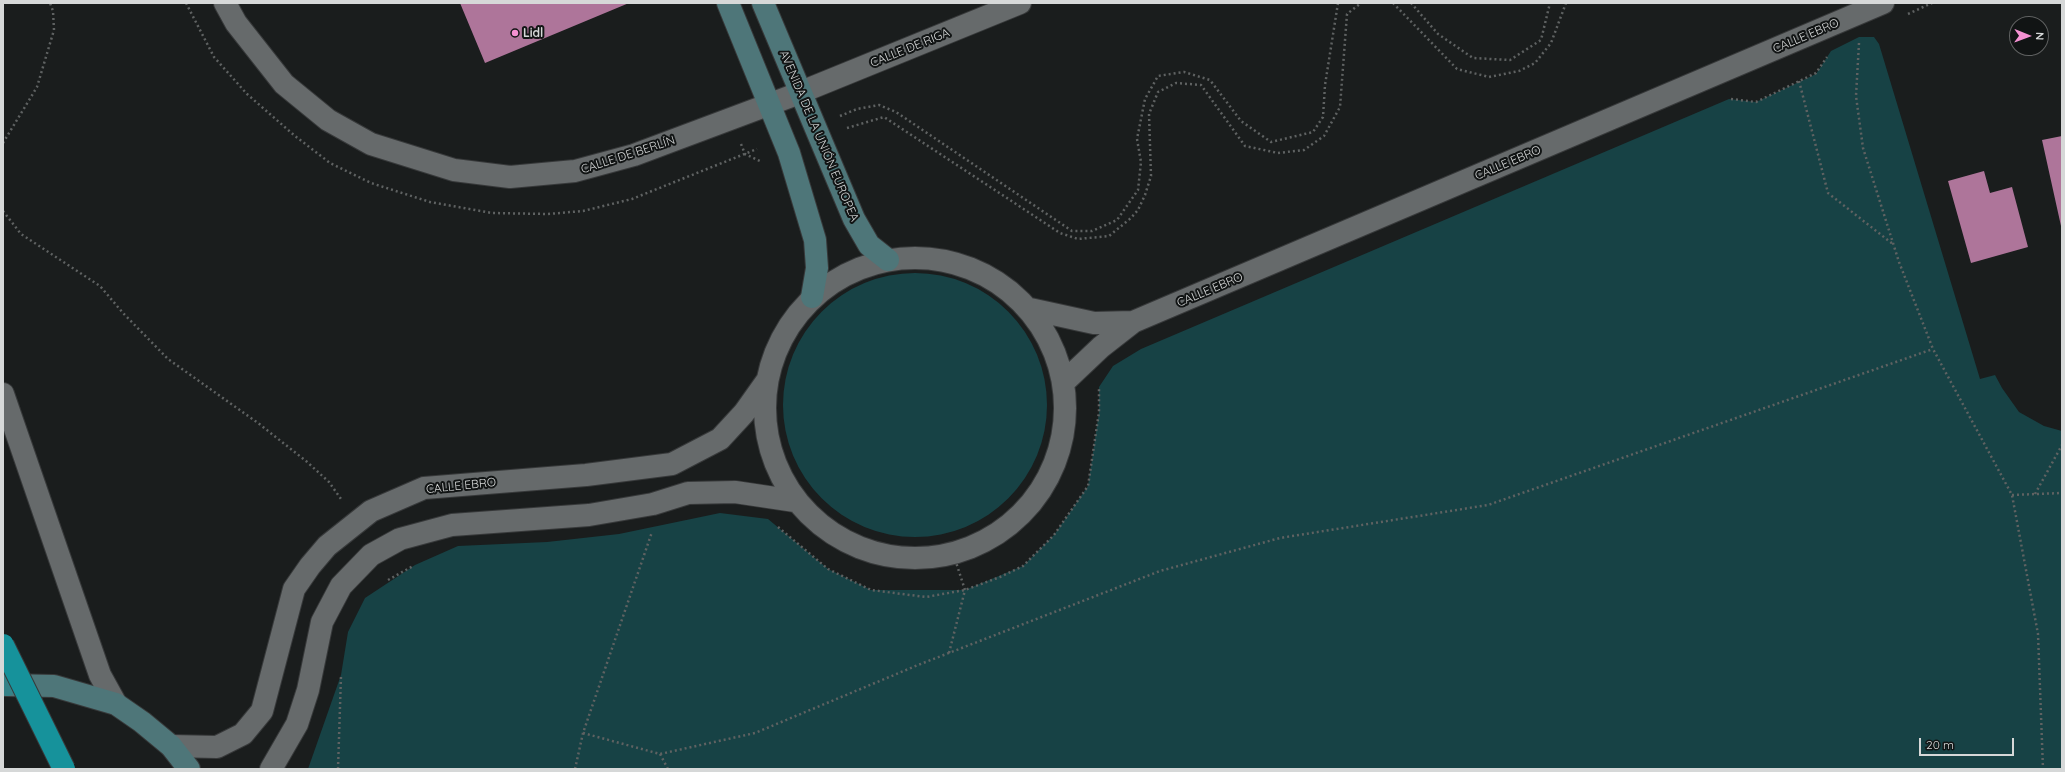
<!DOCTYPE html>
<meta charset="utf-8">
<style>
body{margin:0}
#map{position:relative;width:2065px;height:772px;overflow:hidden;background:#1a1d1d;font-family:Quicksand,sans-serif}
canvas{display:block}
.frame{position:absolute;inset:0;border:4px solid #d6d8d8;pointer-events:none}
.north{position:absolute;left:2009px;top:16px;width:40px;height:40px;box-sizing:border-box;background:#111414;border:1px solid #606262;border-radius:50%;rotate:91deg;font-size:11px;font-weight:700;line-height:16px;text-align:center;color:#d6d8d8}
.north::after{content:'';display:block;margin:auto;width:14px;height:18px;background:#f591d2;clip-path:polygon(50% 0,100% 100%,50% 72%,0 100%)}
.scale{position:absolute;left:1919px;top:738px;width:95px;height:18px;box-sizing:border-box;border:2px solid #d6d8d8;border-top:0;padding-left:5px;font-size:12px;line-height:14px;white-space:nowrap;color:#d6d8d8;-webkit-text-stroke:3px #111414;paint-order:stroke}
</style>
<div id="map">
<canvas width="2065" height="772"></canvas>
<div class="frame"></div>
<div class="north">N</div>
<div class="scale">20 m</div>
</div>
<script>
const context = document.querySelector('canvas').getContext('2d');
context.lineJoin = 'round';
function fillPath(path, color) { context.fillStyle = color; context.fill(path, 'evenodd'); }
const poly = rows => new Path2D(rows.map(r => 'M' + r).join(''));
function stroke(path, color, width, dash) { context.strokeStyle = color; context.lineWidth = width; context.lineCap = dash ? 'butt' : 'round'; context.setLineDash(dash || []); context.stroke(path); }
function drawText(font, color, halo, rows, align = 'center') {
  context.font = font + ' Quicksand,sans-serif'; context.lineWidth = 4; context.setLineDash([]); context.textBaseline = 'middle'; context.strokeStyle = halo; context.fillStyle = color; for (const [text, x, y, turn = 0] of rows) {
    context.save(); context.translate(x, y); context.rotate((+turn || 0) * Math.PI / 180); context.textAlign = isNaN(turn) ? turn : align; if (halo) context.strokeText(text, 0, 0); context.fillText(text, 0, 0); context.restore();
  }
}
fillPath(poly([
 [1859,37,1874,37,1879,44,1980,379,1995,375,2002,388,2019,412,2044,426,2062,431,2062,769,308,769,341,675,348,632,365,598,415,565,458,546,547,542,619,534,720,513,768,519,828,569,871,590,965,590,1023,566,1054,535,1088,486,1099,412,1099,387,1113,366,1141,349,1729,99,1756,102,1816,74,1831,51],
 '783 405a132 132 0 1 1 264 0a132 132 0 1 1-264 0Z'
]), '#174245');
fillPath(poly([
 [460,3,629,3,485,63],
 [2062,136,2062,226,2061,226,2042,140],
 [1984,171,1990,193,2012,187,2028,247,1971,263,1948,181]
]), '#ae759a');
const street = poly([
 [225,3,236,23,284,84,328,120,371,144,454,170,510,177,575,171,634,155,789,97,1020,3],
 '765 408a150 150 0 1 1 300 0a150 150 0 1 1-300 0Z',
 [1030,309,1094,323,1133,322],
 [1064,382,1101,347,1133,322,1883,3],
 [3,394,100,675,116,704],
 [171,746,217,747,243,734,262,711,294,589,310,566,327,546,371,511,424,488,586,475,672,464,720,439,744,413,766,382],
 [271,769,297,724,308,690,322,622,341,586,371,555,400,539,452,525,589,515,653,504,688,493,735,492,795,501]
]);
const secondary = poly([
 [728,3,789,153,815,240,817,268,812,297],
 [763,3,854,219,869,245,888,260],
 [6,685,54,686,116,704,142,722,171,746,189,769]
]);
const primary = poly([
 [3,682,7,685]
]);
stroke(street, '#37393a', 24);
stroke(secondary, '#37393a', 24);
stroke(primary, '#37393a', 24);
stroke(poly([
 [186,3,214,57,247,94,295,136,330,163,371,183,430,202,492,213,548,214,583,211,632,199,757,149],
 [1393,3,1457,69,1489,77,1519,71,1535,63,1551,43,1566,3],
 [1411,3,1438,34,1473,58,1510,60,1541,40,1550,3],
 [1908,14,1932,3],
 [1859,43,1856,96,1863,148,1899,262,1933,349,2012,495,2038,634,2043,769],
 [1799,81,1828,193,1894,245],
 [1731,99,1756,102,1816,73,1827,57],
 [840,116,857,109,879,105,896,112,1072,231,1092,231,1117,220,1138,190,1141,162,1137,139,1145,99,1158,76,1184,72,1210,80,1241,121,1271,142,1313,132,1323,117,1325,85,1338,3],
 [847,128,884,117,1060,233,1078,239,1109,236,1131,218,1138,210,1145,195,1151,176,1149,114,1158,92,1176,83,1201,85,1245,146,1278,153,1304,150,1324,136,1340,107,1347,14,1361,3],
 [3,143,37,87,54,30,53,11,50,3],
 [741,144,745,154,762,162],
 [3,211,21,234,100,286,123,313,168,359,258,423,306,461,329,482,341,499],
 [2035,494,2062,445],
 [2012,495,2062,493],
 [778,527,828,569,871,590,926,597,965,590,1000,577,1023,566,1054,535,1088,486,1099,412,1099,389],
 [388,580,413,566],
 [949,653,965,590,953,553],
 [583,733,660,754,755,733,918,665,1160,571,1280,538,1488,505,1933,349],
 [660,754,668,769],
 [338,769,341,676],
 [575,769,583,733,652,532]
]), '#5f6262', 2.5, [2, 3]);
stroke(street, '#666a6b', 22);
stroke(secondary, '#4e7679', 22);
stroke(primary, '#368288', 22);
const highwayBridge = poly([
 [3,645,64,769]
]);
stroke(highwayBridge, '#37393a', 24, []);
stroke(highwayBridge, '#16929b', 22);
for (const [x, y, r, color] of [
 [515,33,4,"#f591d2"]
]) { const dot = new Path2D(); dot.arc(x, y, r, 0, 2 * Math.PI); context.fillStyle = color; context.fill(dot); stroke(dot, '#111414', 1.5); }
drawText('bold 12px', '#d6d8d8', '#111414', [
 ["Lidl",523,33]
], 'left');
drawText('12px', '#d6d8d8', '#111414', [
 ["CALLE EBRO",1806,36,-23],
 ["CALLE DE RIGA",910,48,-22],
 ["AVENIDA DE LA UNIÓN EUROPEA",819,136,67],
 ["CALLE DE BERLÍN",628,155,-18],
 ["CALLE EBRO",1508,163,-23],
 ["CALLE EBRO",1210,290,-23],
 ["CALLE EBRO",461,486,-6]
]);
</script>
